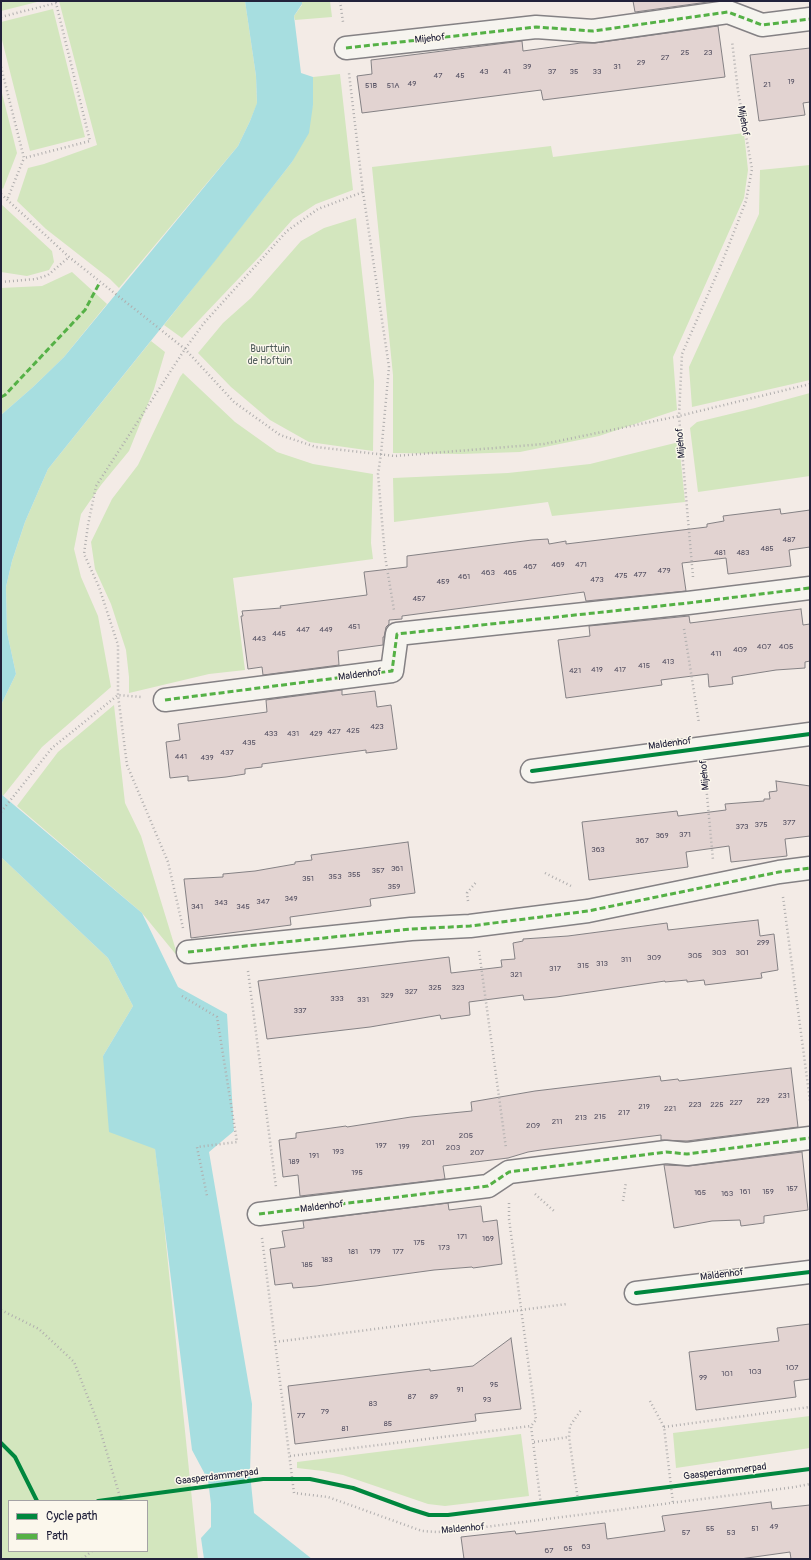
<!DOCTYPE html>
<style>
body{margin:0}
#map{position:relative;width:811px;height:1560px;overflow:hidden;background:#f3ebe6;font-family:Pangolin,sans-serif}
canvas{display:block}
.frame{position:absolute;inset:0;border:2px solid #22223b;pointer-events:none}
.legend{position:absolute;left:8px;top:1500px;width:140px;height:52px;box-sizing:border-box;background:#fbf7ec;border:1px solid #a4a2a5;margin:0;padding:5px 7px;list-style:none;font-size:12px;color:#22223b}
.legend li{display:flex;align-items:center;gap:8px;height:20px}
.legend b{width:20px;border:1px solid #a4a2a5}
</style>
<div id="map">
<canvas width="811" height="1560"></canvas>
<div class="frame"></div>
<ul class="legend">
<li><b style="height:5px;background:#00873e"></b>Cycle path</li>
<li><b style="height:5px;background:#55b146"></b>Path</li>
</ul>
</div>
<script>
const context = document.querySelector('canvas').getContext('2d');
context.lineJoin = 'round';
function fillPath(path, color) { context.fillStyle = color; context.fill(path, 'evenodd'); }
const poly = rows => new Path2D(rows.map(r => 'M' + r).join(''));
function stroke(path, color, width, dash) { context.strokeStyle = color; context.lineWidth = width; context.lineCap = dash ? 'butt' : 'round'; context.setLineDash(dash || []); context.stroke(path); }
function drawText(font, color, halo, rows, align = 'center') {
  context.font = font + ' Pangolin,sans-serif'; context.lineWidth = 3; context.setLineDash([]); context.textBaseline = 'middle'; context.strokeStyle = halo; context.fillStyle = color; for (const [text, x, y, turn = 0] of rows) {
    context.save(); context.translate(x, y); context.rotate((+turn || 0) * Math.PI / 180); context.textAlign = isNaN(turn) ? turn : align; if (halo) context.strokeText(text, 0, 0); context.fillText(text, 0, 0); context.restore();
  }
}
fillPath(poly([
 [1,1,41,1,1,11],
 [59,1,245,1,256,76,257,104,250,121,238,146,119,288,110,279,46,229,17,201,28,168,44,164,97,145],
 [302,1,330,1,332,17,295,20,294,16,302,5],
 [53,9,85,137,30,151,1,36,1,22],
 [340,74,353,190,316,204,293,219,260,256,182,338,164,325,292,162,313,105,313,77],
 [1,89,17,153,3,189,1,187],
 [744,133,748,170,744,198,673,357,677,410,599,436,520,452,460,454,393,453,393,375,372,167,551,146,553,157],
 [810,165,810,380,692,407,689,367,759,214,760,170],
 [1,204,52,251,54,262,49,270,27,276,1,272],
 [356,218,374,381,373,451,309,442,270,420,231,387,198,353,223,323,251,298,301,241,324,228],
 [72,272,107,304,64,357,33,387,1,415,1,288,42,286],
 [151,341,165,352,154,389,129,451,101,485,81,514,74,549,81,577,98,616,111,687,42,747,3,796,1,794,1,705,16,674,7,632,6,587,12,561,25,522,48,469],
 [183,373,235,422,277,452,313,464,373,474,371,543,373,559,233,578,245,670,209,674,129,693,129,677,126,650,111,604,95,569,91,542,112,499,138,465,180,377],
 [810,393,810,476,698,492,690,428,697,422,755,408],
 [679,442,685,502,552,516,548,502,394,522,393,478,508,473,590,464],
 [114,705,125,803,141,836,178,957,142,913,17,806,58,752],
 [1,857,108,958,133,1006,103,1056,155,1148,163,1214,198,1559,1,1559],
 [9,1501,147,1501,147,1551,9,1551],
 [810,1416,810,1448,676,1468,673,1433],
 [521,1434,529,1496,445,1506,428,1504,343,1475,323,1471,297,1468,297,1462]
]), '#d3e6be');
fillPath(poly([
 [245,1,302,1,302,4,294,16,301,73,313,77,313,105,309,133,292,162,215,261,48,469,25,522,12,561,6,587,7,632,16,674,1,705,1,415,33,387,64,357,238,146,250,121,257,103,256,76],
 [1,794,142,913,178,987,227,1014,234,1131,209,1152,252,1404,250,1473,254,1513,312,1559,204,1559,201,1538,211,1527,211,1504,208,1480,192,1450,155,1149,109,1132,103,1056,133,1006,108,958,1,857]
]), '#a7dee0');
const building = poly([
 [633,1,715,1,635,12,633,1],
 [718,26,725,77,543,100,541,90,362,113,357,76,372,74,371,60,522,41,523,51,581,43,595,43,718,26],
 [810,48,810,102,803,103,805,115,759,121,750,55,810,48],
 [780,509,781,514,810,510,810,547,789,550,791,566,728,574,726,558,682,563,686,591,586,601,584,592,402,616,402,619,389,620,389,624,386,627,384,637,383,637,383,645,338,651,339,665,263,675,262,667,248,669,241,616,243,616,242,611,281,608,280,606,367,595,364,572,407,567,407,556,532,540,548,539,549,544,566,541,566,544,707,527,707,524,724,521,723,516,780,509],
 [801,609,803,625,810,624,810,661,805,662,805,668,776,670,732,677,733,684,709,687,708,674,661,680,662,685,566,698,558,640,590,636,589,626,689,616,690,623,801,609],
 [342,690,342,695,375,691,377,707,391,705,397,749,366,753,366,750,262,764,262,767,245,769,245,774,226,777,188,781,188,776,170,778,166,742,180,740,178,724,267,712,266,700,342,690],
 [776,781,810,786,810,836,785,839,787,856,731,862,729,846,686,852,688,867,589,880,582,822,677,811,678,816,726,810,725,804,764,801,764,799,770,799,769,792,777,791,776,781],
 [408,842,415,893,370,899,371,906,290,917,291,925,191,938,184,879,223,877,223,874,255,871,295,864,295,862,312,860,311,855,408,842],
 [758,920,760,936,774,934,778,970,761,973,762,978,705,985,704,980,687,982,687,980,665,982,665,981,556,997,524,1000,523,995,469,1002,470,1015,441,1019,440,1015,370,1027,267,1039,258,981,449,957,451,973,502,967,501,960,515,959,513,943,523,941,523,939,568,936,667,923,668,930,758,920],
 [791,1068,798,1127,687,1141,661,1140,661,1135,541,1150,528,1152,508,1158,443,1166,445,1179,300,1196,298,1175,283,1177,279,1140,296,1138,296,1133,346,1126,347,1127,411,1117,472,1111,471,1102,535,1091,660,1076,661,1081,678,1079,679,1081,791,1068],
 [802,1152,808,1210,764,1216,764,1223,741,1226,740,1220,712,1221,674,1228,664,1165,689,1166,802,1152],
 [448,1203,449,1210,481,1206,483,1222,497,1220,502,1264,473,1268,472,1267,434,1270,316,1286,293,1288,292,1283,275,1285,270,1249,285,1247,282,1231,304,1228,303,1221,448,1203],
 [810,1324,810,1379,794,1381,796,1397,696,1410,689,1352,779,1341,777,1328,810,1324],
 [511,1338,521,1409,475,1414,476,1421,295,1444,288,1386,430,1369,430,1371,473,1366,511,1338],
 [771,1502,772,1509,810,1505,810,1559,791,1559,790,1552,740,1559,464,1559,461,1537,515,1531,516,1534,605,1523,607,1539,665,1531,662,1516,771,1502]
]);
fillPath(building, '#e2d3d1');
stroke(building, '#848184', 1);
const pedestrian = poly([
 [346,48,536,27,593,31,728,12,762,25,810,19],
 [165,700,392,671,397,634,688,603,810,588],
 [188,952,411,929,470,926,588,911,779,872,810,868],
 [259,1214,488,1186,509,1172,666,1152,687,1154,810,1138]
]);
const minor = poly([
 [532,771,810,734],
 [636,1293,810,1272]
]);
stroke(pedestrian, '#848184', 25);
stroke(minor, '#848184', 25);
stroke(poly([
 [340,1,343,22],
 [1,17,56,3,90,141,24,158],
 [1,67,24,158,7,200],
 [363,192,389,367,381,454,378,474,385,556,394,610],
 [1,194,69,257,185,349,234,402,280,435,316,447,395,456,544,444,679,416,810,384],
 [1,282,36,279,48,275,69,257],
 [693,577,679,416,682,354,723,260,746,201,752,169,738,91,732,41],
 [684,629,699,723],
 [705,774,713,860],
 [1,812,52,748,118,695,141,697],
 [545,873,571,886],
 [783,897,810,1101],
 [468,901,467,893,477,881],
 [183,928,168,862,127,765,118,695,118,645,99,587,84,554,88,525,96,486,185,349,204,323,287,231,318,209,363,192,349,73],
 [479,951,506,1148],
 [248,971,276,1187],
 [182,996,217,1017,237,1142,197,1147,207,1196],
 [535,1194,554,1211],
 [623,1201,626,1182],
 [509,1203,509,1219,536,1420,531,1426],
 [262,1238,294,1493,328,1497,422,1531,437,1532,454,1531,795,1487,810,1484],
 [1,1310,39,1329,74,1362,98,1423,120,1497,119,1501],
 [275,1342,567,1304],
 [650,1401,664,1427,673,1503],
 [664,1427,810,1407],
 [534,1442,569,1437],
 [290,1456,531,1426,541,1505],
 [578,1500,569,1437,570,1426,581,1410],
 [82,1559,92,1551]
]), '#b0aeae', 2.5, [1, 3]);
stroke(pedestrian, '#f6f4ef', 22);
stroke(minor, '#f6f4ef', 22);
stroke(poly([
 [346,48,536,27,593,31,728,12,762,25,810,19],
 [1,397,5,395,85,310,100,282],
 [165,700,392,671,397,634,688,603,810,588],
 [188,952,411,929,470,926,588,911,779,872,810,868],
 [259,1214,488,1186,509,1172,666,1152,687,1154,810,1138]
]), '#55b146', 3, [6, 3]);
stroke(poly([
 [532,771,810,734],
 [636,1293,810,1272],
 [1,1443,15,1457,37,1501],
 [98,1501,263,1479,310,1479,353,1488,410,1509,429,1515,448,1515,810,1469]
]), '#00873e', 4);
drawText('8px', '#534f61', null, [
 ["25",685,53],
 ["23",708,53],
 ["27",665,58],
 ["29",641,63],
 ["39",527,67],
 ["31",617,67],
 ["43",484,72],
 ["41",507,72],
 ["37",552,72],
 ["35",574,72],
 ["33",597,72],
 ["47",438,76],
 ["45",460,76],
 ["19",791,82],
 ["49",412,84],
 ["21",767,85],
 ["51B",371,86],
 ["51A",393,86],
 ["487",789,540],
 ["485",767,549],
 ["481",720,553],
 ["483",743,553],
 ["469",558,565],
 ["471",581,565],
 ["467",530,567],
 ["479",664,571],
 ["463",488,573],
 ["465",510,573],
 ["477",640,575],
 ["475",621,576],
 ["461",464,577],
 ["473",597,580],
 ["459",443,582],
 ["457",419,599],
 ["451",354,627],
 ["447",303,630],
 ["449",326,630],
 ["445",279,634],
 ["443",259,639],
 ["407",764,647],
 ["405",786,647],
 ["409",740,650],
 ["411",716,654],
 ["413",668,662],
 ["415",644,666],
 ["419",597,670],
 ["417",620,670],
 ["421",575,671],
 ["423",377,727],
 ["425",353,731],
 ["427",334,732],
 ["433",271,734],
 ["431",293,734],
 ["429",316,734],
 ["435",249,743],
 ["437",227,753],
 ["441",181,757],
 ["439",207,758],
 ["377",789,823],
 ["375",761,825],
 ["373",742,827],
 ["371",685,835],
 ["369",662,836],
 ["367",642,841],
 ["363",598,850],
 ["361",397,869],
 ["357",378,871],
 ["355",354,875],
 ["353",335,877],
 ["351",308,879],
 ["359",394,887],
 ["349",291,899],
 ["347",263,902],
 ["343",221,903],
 ["341",197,907],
 ["345",243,907],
 ["299",763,943],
 ["303",719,953],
 ["301",742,953],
 ["305",695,956],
 ["309",654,958],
 ["311",626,960],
 ["313",602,964],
 ["315",583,966],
 ["317",555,969],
 ["321",516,975],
 ["325",435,988],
 ["323",458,988],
 ["327",411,992],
 ["329",387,996],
 ["333",337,999],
 ["331",363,1000],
 ["337",300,1011],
 ["231",784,1096],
 ["229",763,1101],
 ["227",736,1103],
 ["223",695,1105],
 ["225",717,1105],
 ["219",644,1107],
 ["221",670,1109],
 ["217",624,1113],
 ["215",600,1117],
 ["213",581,1118],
 ["211",557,1122],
 ["209",533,1126],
 ["205",466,1136],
 ["201",428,1143],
 ["197",381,1146],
 ["199",404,1147],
 ["203",453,1148],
 ["193",338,1152],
 ["207",477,1153],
 ["191",314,1156],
 ["189",294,1162],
 ["195",357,1173],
 ["157",792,1189],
 ["161",745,1192],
 ["159",768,1192],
 ["165",700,1193],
 ["163",727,1194],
 ["171",462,1237],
 ["169",488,1239],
 ["175",419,1243],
 ["173",444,1248],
 ["181",353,1252],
 ["179",375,1252],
 ["177",398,1252],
 ["183",327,1260],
 ["185",307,1265],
 ["107",792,1368],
 ["103",755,1372],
 ["101",727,1374],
 ["99",703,1378],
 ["95",494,1385],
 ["91",460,1390],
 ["87",412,1397],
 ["89",434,1397],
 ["93",487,1400],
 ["83",373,1404],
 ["79",325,1412],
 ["77",301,1416],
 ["85",388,1424],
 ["81",345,1429],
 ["49",774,1527],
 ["55",710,1529],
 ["51",755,1529],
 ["57",686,1533],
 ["53",731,1533],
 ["63",586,1547],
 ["65",568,1549],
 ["67",549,1551]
]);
drawText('10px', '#22223b', '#fbf7ec', [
 ["Mijehof",430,39,-6],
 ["Mijehof",743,121,80],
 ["Mijehof",681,443,-95],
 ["Maldenhof",360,675,-7],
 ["Maldenhof",670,744,-8],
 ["Mijehof",705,775,-95],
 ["Maldenhof",322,1207,-7],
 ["Maldenhof",722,1275,-7],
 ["Gaasperdammerpad",725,1472,-7],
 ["Gaasperdammerpad",217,1477,-7],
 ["Maldenhof",463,1529,-5]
]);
drawText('10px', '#4f5c59', '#fbf7ec', [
 ["Buurttuin",270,349],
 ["de Hoftuin",270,361]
]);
</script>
